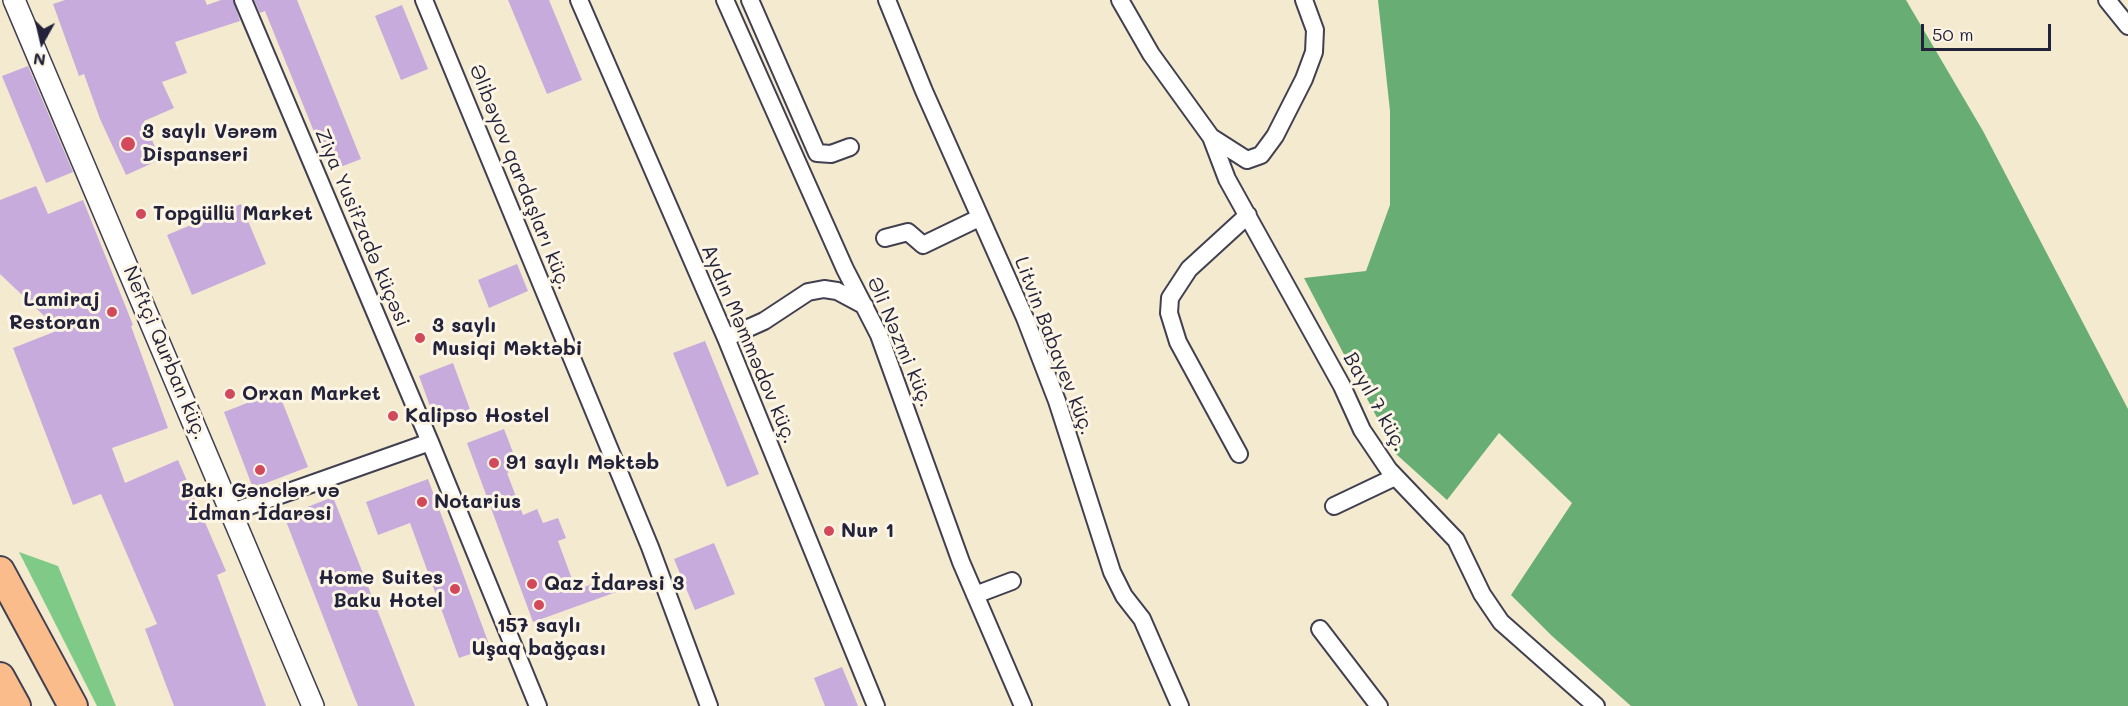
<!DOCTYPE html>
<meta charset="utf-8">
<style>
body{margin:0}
#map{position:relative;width:2128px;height:706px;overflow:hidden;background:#f3eacf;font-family:Mali,sans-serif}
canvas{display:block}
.north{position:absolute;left:12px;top:12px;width:60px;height:60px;-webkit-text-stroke:4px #fcf5e5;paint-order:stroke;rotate:188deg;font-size:16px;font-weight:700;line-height:24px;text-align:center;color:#22223b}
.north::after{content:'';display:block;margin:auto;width:21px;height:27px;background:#22223b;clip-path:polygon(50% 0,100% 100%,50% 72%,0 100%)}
.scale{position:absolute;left:1921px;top:24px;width:130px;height:27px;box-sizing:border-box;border:3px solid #22223b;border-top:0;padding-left:8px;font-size:18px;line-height:21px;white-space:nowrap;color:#22223b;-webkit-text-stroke:4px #fcf5e5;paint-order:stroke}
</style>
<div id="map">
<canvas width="2128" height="706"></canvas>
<div class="north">N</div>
<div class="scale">50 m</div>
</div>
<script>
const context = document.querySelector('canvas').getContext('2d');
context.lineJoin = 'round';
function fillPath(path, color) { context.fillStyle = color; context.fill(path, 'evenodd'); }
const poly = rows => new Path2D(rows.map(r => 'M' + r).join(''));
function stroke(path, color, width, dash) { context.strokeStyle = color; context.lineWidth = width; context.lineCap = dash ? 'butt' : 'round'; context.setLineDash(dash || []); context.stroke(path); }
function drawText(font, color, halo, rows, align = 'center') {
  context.font = font + ' Mali,sans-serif'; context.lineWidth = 6; context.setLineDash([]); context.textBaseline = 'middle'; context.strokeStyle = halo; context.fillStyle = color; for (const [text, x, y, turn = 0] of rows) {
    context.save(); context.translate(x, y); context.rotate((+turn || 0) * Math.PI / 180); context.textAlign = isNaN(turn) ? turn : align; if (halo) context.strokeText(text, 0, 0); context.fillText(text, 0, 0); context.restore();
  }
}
fillPath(poly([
 [19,552,58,566,116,706,97,706]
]), '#80ca87');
fillPath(poly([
 [1378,0,1906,0,1983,131,2128,409,2128,706,1631,706,1552,636,1511,595,1572,503,1499,433,1447,500,1396,454,1304,278,1366,271,1390,205,1390,111]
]), '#68ae74');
fillPath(poly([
 [65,0,205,0,207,5,221,0,233,0,240,21,175,42,187,73,162,82,174,108,144,121,155,147,161,144,166,157,126,175,100,119,84,74,79,76,53,4],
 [254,0,297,0,361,159,330,171,265,11,260,13],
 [508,0,549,0,582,80,547,94],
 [402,5,428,69,401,80,375,16],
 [28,66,73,172,46,183,2,76],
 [36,186,48,214,83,200,133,325,131,326,168,428,112,448,125,483,178,460,226,571,217,575,266,706,174,706,145,629,157,624,101,494,73,505,13,348,59,330,0,274,0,200],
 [241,204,266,264,192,295,167,235],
 [517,264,528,291,489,308,478,280],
 [705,341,759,474,727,487,673,353],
 [453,363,471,412,437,425,419,376],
 [278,391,308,467,253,488,224,412],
 [504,429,519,468,507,473,523,515,537,509,543,523,558,518,566,538,558,541,576,590,614,576,619,591,533,622,467,443],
 [428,479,490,647,459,658,410,523,378,535,366,502],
 [333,497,373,599,415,706,358,706,348,681,284,516],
 [714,543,735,594,695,610,674,559],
 [842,667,858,706,825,706,814,678]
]), '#c7abdc');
const minor = poly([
 [243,0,430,442,538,706],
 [424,0,650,547,709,706],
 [579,0,726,338,876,706],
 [725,0,845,269,879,335,961,562,1023,706],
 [750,0,817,153,831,154,850,147],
 [887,0,924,91,1025,318,1057,401,1112,572,1124,596,1142,619,1180,706],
 [1120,0,1151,54,1211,137,1227,179,1342,386,1362,430,1389,470,1456,540,1482,594,1501,622,1596,706],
 [2107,0,2128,26],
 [1211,137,1247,160,1261,155,1275,136,1304,79,1314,52,1315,30,1304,0],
 [885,238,908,232,923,245,979,218],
 [726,338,764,321,808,292,824,289,837,291,865,306],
 [1239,454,1178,342,1169,313,1170,298,1189,269,1248,215],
 [1334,506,1395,477],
 [232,512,430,442],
 [975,595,1012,581],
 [1320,629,1379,706]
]);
const tertiary = poly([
 [14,0,313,706]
]);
const trunk = poly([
 [0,571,73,706],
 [0,677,16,706]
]);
stroke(minor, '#414051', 20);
stroke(tertiary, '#414051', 24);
stroke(trunk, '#414051', 32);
stroke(minor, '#fff', 16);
stroke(tertiary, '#fff', 21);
stroke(trunk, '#fabc8b', 28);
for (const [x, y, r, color] of [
 [128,144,8,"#d1495b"],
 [141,214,6,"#d1495b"],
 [112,312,6,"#d1495b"],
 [420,338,6,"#d1495b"],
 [230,394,6,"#d1495b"],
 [393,416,6,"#d1495b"],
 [494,463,6,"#d1495b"],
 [260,470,6,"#d1495b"],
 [422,502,6,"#d1495b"],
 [829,531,6,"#d1495b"],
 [532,584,6,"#d1495b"],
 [455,589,6,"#d1495b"],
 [539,605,6,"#d1495b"]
]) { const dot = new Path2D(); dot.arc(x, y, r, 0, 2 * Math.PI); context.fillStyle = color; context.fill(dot); stroke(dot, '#fcf5e5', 2); }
drawText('bold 20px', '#22223b', '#fcf5e5', [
 ["3 saylı Vərəm",142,132],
 ["Dispanseri",142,155],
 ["Topgüllü Market",153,214],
 ["Lamiraj",100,300,"right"],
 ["Restoran",100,323,"right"],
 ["3 saylı",432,326],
 ["Musiqi Məktəbi",432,349],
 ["Orxan Market",242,394],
 ["Kalipso Hostel",405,416],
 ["91 saylı Məktəb",506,463],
 ["Bakı Gənclər və",260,491,"center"],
 ["İdman İdarəsi",260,514,"center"],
 ["Notarius",434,502],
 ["Nur 1",841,531],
 ["Home Suites",443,578,"right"],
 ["Baku Hotel",443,601,"right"],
 ["Qaz İdarəsi 3",544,584],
 ["157 saylı",539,626,"center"],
 ["Uşaq bağçası",539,649,"center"]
], 'left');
drawText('20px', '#22223b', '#fcf5e5', [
 ["Əlibəyov qardaşları küç.",520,177,68],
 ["Ziya Yusifzadə küçəsi",362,228,67],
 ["Əli Nəzmi küç.",900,342,67],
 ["Aydın Məmmədov küç.",749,344,67],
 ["Litvin Babayev küç.",1054,346,69],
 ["Neftçi Qurban küç.",165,353,67],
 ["Bayıl 7 küç.",1375,402,61]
]);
</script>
